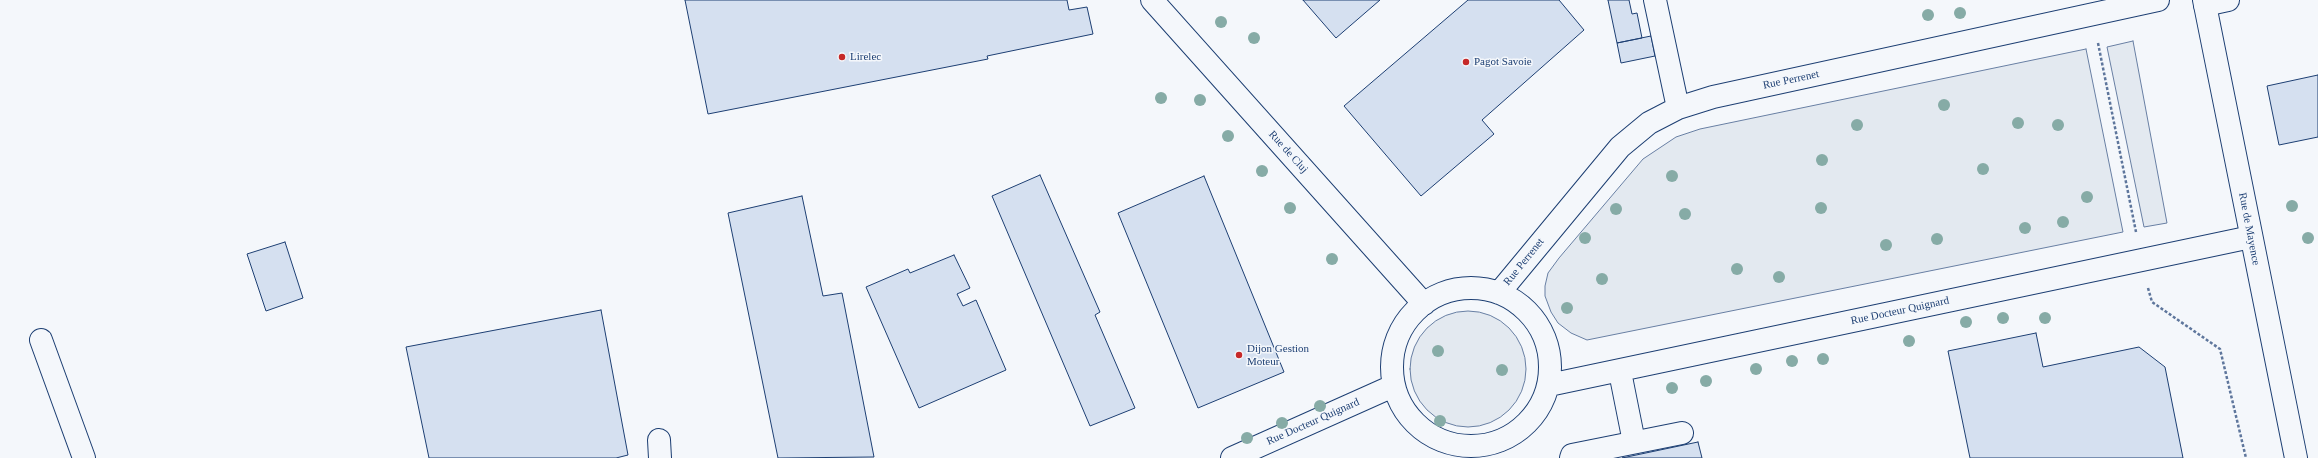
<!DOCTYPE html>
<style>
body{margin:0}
canvas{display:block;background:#f4f7fb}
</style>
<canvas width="2318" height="458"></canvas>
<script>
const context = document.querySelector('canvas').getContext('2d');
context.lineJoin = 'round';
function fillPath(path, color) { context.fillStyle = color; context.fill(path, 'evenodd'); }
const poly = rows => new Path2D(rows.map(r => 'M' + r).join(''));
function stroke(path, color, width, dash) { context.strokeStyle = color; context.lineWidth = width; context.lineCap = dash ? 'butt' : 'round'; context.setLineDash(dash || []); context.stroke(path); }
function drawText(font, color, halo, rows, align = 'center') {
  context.font = font + ' "Times New Roman",serif'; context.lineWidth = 3; context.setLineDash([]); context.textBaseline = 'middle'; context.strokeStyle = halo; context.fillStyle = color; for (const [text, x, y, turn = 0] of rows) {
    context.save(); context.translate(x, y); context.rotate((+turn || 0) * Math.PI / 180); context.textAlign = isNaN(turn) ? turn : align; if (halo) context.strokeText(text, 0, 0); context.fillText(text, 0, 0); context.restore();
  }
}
const green = poly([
 [2133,41,2167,223,2144,227,2107,47,2133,41],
 [2086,49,2123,232,1587,340,1571,333,1558,323,1551,312,1545,296,1545,286,1548,273,1559,258,1643,159,1676,137,1700,129,2086,49],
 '1410 369a58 58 0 1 1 116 0a58 58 0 1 1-116 0Z'
]);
fillPath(green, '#e3e9f0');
stroke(green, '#687fa3', 1);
const building = poly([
 [685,0,1067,0,1069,10,1087,7,1093,34,987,56,988,59,708,114,685,0],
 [1303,0,1380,0,1336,38,1303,0],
 [1468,0,1559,0,1584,30,1482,120,1494,134,1421,196,1344,106,1468,0],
 [1608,0,1629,0,1632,14,1637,13,1642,38,1617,43,1608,0],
 [1651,36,1655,56,1621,63,1617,43,1651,36],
 [2318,75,2318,137,2279,145,2267,86,2318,75],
 [1040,175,1100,312,1095,315,1135,408,1090,426,992,196,1040,175],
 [1204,176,1284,372,1198,408,1118,213,1204,176],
 [802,196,823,296,842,293,874,457,778,458,728,213,802,196],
 [285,242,303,298,266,311,247,254,285,242],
 [954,255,970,288,957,294,963,306,976,300,1006,370,919,408,866,287,908,269,910,273,954,255],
 [601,310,628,455,616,458,429,458,406,347,601,310],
 [2036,333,2043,367,2139,347,2165,367,2183,458,1970,458,1948,351,2036,333],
 [1698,442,1702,458,1622,458,1698,442]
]);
fillPath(building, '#d5e0f0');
stroke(building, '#1d3f73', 1);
const minor = poly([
 [1152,0,1424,304],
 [1655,0,1678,108],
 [2205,5,2228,0],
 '1392 367a79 79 0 1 1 158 0a79 79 0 1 1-158 0Z',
 [1499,293,1620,147,1649,123,1678,108,1713,97,2158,0],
 [41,340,84,458],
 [1620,372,1634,442],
 [1549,385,2251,237],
 [659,440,660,458],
 [1232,458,1393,386],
 [1571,458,1572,455,1682,433]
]);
const major = poly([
 [2204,0,2296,458]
]);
stroke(minor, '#1d3f73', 24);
stroke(major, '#1d3f73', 24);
stroke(poly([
 [2098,43,2136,232],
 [2148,288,2152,302,2220,349,2246,458]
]), '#5e769c', 2.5, [3, 2]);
stroke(minor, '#f4f7fb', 22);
stroke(major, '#f4f7fb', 22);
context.fillStyle = '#86aba6';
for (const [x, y] of [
 [1960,13],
 [1928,15],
 [1221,22],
 [1254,38],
 [1161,98],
 [1200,100],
 [1944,105],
 [2018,123],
 [1857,125],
 [2058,125],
 [1228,136],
 [1822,160],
 [1983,169],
 [1262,171],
 [1672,176],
 [2087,197],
 [2292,206],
 [1290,208],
 [1821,208],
 [1616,209],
 [1685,214],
 [2063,222],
 [2025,228],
 [1585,238],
 [2308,238],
 [1937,239],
 [1886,245],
 [1332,259],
 [1737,269],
 [1779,277],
 [1602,279],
 [1567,308],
 [2003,318],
 [2045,318],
 [1966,322],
 [1909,341],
 [1438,351],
 [1823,359],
 [1792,361],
 [1756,369],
 [1502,370],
 [1706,381],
 [1672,388],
 [1320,406],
 [1440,421],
 [1282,423],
 [1247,438]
]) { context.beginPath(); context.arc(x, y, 6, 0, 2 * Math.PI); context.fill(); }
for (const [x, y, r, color] of [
 [842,57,4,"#c62828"],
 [1466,62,4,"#c62828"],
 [1239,355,4,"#c62828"]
]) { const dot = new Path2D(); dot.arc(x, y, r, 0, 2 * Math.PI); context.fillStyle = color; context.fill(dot); stroke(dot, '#f4f7fb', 1.5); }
drawText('11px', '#1d3f73', '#f4f7fb', [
 ["Lirelec",850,57],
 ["Pagot Savoie",1474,62],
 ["Dijon Gestion",1247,349],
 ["Moteur",1247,362]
], 'left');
drawText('11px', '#1d3f73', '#f4f7fb', [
 ["Rue Perrenet",1791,80,-12],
 ["Rue de Cluj",1288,152,48],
 ["Rue de Mayence",2249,229,79],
 ["Rue Perrenet",1524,262,-51],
 ["Rue Docteur Quignard",1900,311,-12],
 ["Rue Docteur Quignard",1313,422,-24]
]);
</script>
